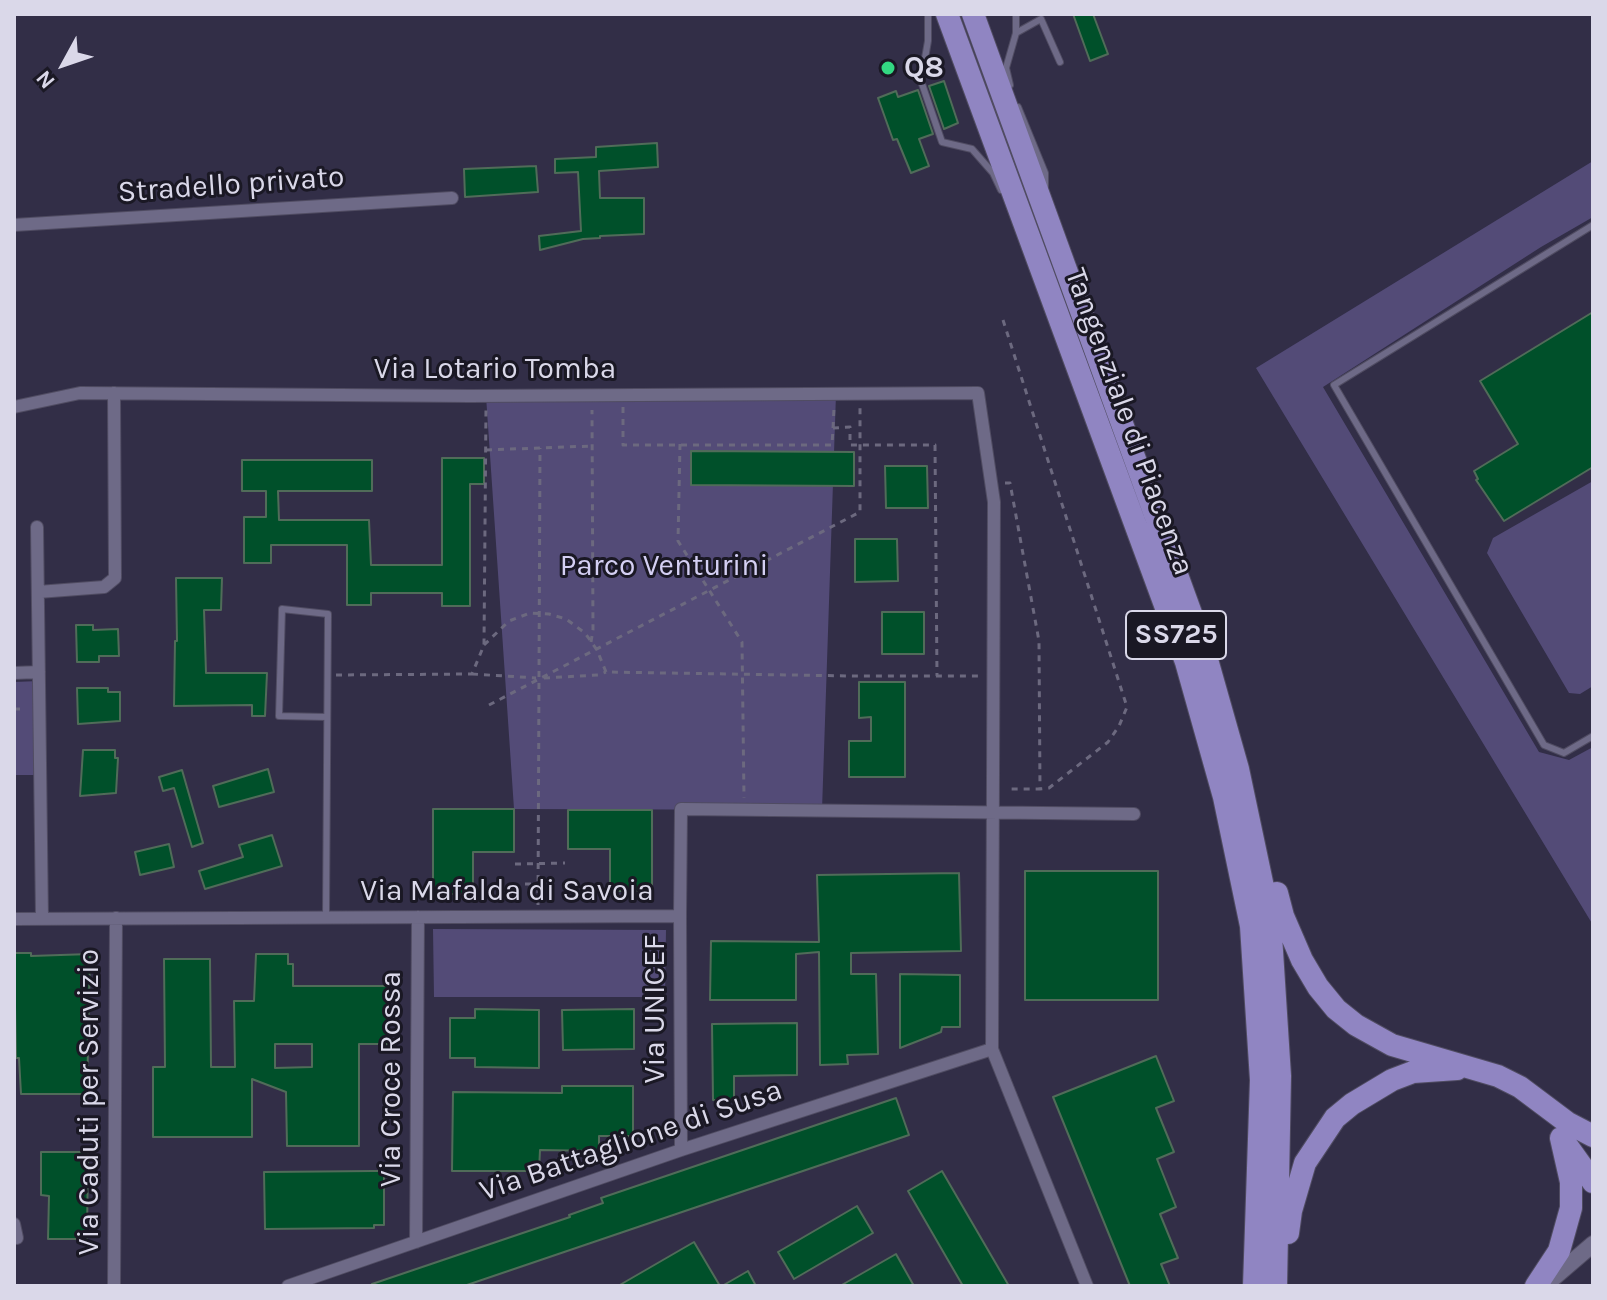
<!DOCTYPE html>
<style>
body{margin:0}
#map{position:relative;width:1607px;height:1300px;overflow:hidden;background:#322e47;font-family:Karla,sans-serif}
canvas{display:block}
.frame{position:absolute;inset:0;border:16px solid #dad8e9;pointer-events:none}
.north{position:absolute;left:24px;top:24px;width:80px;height:80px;-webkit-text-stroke:6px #1a1824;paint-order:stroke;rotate:230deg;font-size:22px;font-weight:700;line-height:32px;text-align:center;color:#dad8e9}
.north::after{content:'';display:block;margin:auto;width:28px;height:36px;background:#dad8e9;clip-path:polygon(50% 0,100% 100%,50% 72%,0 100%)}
</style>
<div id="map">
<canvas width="1607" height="1300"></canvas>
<div class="frame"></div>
<div class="north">N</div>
</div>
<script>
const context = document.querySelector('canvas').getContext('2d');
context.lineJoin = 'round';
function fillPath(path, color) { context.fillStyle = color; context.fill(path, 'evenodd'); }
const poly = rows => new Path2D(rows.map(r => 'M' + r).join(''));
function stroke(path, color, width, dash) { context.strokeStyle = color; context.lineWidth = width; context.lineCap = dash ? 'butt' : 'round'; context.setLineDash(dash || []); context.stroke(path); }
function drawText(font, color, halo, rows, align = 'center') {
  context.font = font + ' Karla,sans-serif'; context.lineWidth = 6; context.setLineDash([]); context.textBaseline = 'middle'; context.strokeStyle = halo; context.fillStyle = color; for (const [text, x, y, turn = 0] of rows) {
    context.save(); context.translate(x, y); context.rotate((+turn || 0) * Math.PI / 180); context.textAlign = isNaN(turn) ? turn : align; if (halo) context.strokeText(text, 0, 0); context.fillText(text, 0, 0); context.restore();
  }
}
fillPath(poly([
 [1593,161,1593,217,1541,247,1323,387,1539,752,1569,760,1593,747,1593,925,1256,368],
 [836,394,822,810,514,809,486,396],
 [1593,481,1593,686,1580,694,1569,693,1487,553,1493,538],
 [39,681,34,775,14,775,14,682],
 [433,929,666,930,665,997,434,997]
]), '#534b77');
const building = poly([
 [1073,14,1093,14,1108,54,1090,61,1073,14],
 [944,81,958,123,944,129,929,86,944,81],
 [918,90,933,134,919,139,929,166,911,173,897,139,893,140,878,98,896,91,898,97,918,90],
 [657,143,658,167,599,171,600,198,644,198,644,234,600,236,600,238,583,239,540,250,539,236,581,231,578,172,555,173,555,159,596,157,596,147,657,143],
 [536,166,538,192,465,197,464,169,536,166],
 [1593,312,1593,467,1504,521,1476,480,1478,479,1474,471,1518,444,1480,381,1593,312],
 [691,451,854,452,854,486,691,485,691,451],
 [442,458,484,458,484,484,470,484,470,606,442,606,442,593,371,593,371,605,347,605,347,545,271,545,271,563,244,563,244,517,266,517,266,491,242,491,242,460,372,460,372,491,278,491,279,520,369,520,371,565,442,565,442,458],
 [885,466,927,466,928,508,886,508,885,466],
 [855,539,897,539,898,581,855,582,855,539],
 [176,578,222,578,221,610,204,610,206,673,267,673,265,716,252,716,252,705,174,706,175,641,177,641,176,578],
 [882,612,924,612,924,654,882,654,882,612],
 [76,625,93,625,93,630,118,629,119,656,99,656,99,662,77,662,76,625],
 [859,682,905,682,905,777,849,777,849,741,871,741,871,717,859,718,859,682],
 [77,688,108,688,108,692,120,692,120,721,78,724,77,688],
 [83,750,115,750,115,758,118,758,116,793,80,796,83,750],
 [268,769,274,792,219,807,213,786,268,769],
 [182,770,203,843,192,847,174,788,163,791,159,777,182,770],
 [433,809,514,809,514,852,473,852,473,894,433,894,433,809],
 [568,810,652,810,652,891,610,891,610,849,568,849,568,810],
 [272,835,282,866,205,889,199,871,243,857,239,845,272,835],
 [169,844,174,867,140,875,135,852,169,844],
 [1025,871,1158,871,1158,1000,1025,1000,1025,871],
 [959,873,961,951,851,953,851,974,876,974,878,1054,847,1055,848,1064,820,1065,819,952,796,954,796,1000,710,1000,711,941,819,942,817,875,959,873],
 [14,953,31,953,31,956,90,954,87,1094,21,1094,19,1058,16,1058,14,953],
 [256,954,288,954,288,964,293,964,293,986,388,986,388,1044,359,1044,359,1146,287,1146,286,1092,252,1079,252,1137,153,1137,153,1067,165,1067,164,959,210,959,211,1067,235,1067,234,1001,254,1001,256,954],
 [275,1044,312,1044,312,1067,275,1068,275,1044],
 [900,974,960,975,960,1027,942,1027,941,1032,900,1048,900,974],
 [475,1009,539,1010,539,1068,475,1067,475,1058,450,1058,450,1018,475,1018,475,1009],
 [634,1009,634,1049,563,1050,562,1010,634,1009],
 [797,1023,797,1075,734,1076,734,1100,713,1100,712,1024,797,1023],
 [1156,1056,1174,1101,1156,1108,1174,1152,1157,1159,1176,1207,1160,1214,1178,1258,1161,1264,1170,1286,1130,1286,1053,1097,1156,1056],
 [562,1086,633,1086,633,1136,599,1136,599,1151,540,1150,539,1171,452,1171,453,1092,562,1093,562,1086],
 [896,1098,909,1135,464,1286,372,1286,372,1284,570,1217,569,1215,603,1203,601,1198,896,1098],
 [41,1152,88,1152,87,1239,48,1239,49,1196,41,1195,41,1152],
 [373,1171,384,1171,384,1225,374,1225,374,1228,265,1229,264,1172,373,1171],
 [942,1171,1009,1286,963,1286,908,1191,942,1171],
 [857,1206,873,1233,794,1279,778,1252,857,1206],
 [694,1242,720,1286,618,1286,694,1242],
 [896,1254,914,1286,840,1286,896,1254],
 [748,1271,756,1286,722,1286,748,1271]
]);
fillPath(building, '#00502a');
stroke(building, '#506c59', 2);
const service = poly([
 [928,14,928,41,921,81,942,142,972,149,993,173,1001,190],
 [1016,33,1041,19,1060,62],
 [1010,85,1006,68,1016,33,1016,14],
 [1018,107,1045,173,1045,186],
 [1593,225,1334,385,1544,745,1564,753,1593,736],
 [326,916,328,614,282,609,279,716,327,717]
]);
const minor = poly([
 [14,225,452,198],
 [14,407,80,393,470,396,978,393,994,502,992,1049,1087,1286],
 [37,527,42,919],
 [38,592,104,587,115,578,114,393],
 [14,673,39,672],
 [680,916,681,1150],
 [14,919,680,916,681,809,1134,814],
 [14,1224,17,1238],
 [416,1242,418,917],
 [114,1286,116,918],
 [288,1286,681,1150,992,1049]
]);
const tertiary = poly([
 [1544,1286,1593,1244]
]);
const trunk = poly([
 [947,14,1186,662,1224,797,1251,926,1261,1080,1254,1286],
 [973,14,1204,649,1238,769,1270,920,1280,1076,1276,1286],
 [1277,893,1283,916,1302,960,1318,987,1336,1009,1356,1025,1392,1045,1498,1076,1520,1087,1568,1123,1593,1136],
 [1568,1147,1593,1182],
 [1288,1233,1291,1211,1305,1163,1335,1118,1352,1104,1392,1080,1413,1072,1457,1069],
 [1536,1286,1559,1251,1571,1208,1571,1182,1561,1138]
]);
stroke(service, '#504c62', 8);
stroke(minor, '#504c62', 14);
stroke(tertiary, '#504c62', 18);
stroke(trunk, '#504c62', 24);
stroke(poly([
 [1003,320,1127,707,1119,726,1108,742,1049,788,1040,789],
 [623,407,623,445,832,445,833,428,850,427,850,445,935,445,937,676],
 [833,428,834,408],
 [680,444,678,541,742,642,744,798],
 [486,450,592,446],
 [1005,483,1010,483,1039,641,1040,789,1006,789],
 [591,642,593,630,592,410],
 [484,645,509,621,530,613,549,614,566,619,585,633,597,650,606,672,852,676,980,676],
 [472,674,536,678],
 [336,675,472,674,484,645,486,407],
 [544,678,598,675,606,672],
 [489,705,860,512,860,406],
 [14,709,26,709],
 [515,864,565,863],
 [525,884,550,884],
 [538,905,540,448]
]), '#6c697f', 3, [6, 6]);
stroke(service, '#6e6a87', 6);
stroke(minor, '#6e6a87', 12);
stroke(tertiary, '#6e6a87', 16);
stroke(trunk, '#9085c2', 22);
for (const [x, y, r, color] of [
 [888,68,8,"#33d882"]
]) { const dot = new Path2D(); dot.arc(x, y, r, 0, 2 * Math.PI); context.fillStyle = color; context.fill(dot); stroke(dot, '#1a1824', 3); }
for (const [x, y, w] of [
 [1176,635,100]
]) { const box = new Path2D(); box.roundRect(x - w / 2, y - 24, w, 48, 6); context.fillStyle = '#1a1824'; context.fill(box); stroke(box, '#dad8e9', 2); }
drawText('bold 28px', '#dad8e9', null, [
 ["SS725",1176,635]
]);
drawText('bold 30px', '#dad8e9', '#1a1824', [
 ["Q8",904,68]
], 'left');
drawText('30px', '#dad8e9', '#1a1824', [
 ["Stradello privato",231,185,-4],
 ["Via Lotario Tomba",495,369],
 ["Tangenziale di Piacenza",1129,422,70],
 ["Via Mafalda di Savoia",507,891],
 ["Via UNICEF",655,1009,-90],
 ["Via Croce Rossa",391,1079,-90],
 ["Via Caduti per Servizio",89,1102,-90],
 ["Via Battaglione di Susa",631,1141,-19]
]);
drawText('30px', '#d4cff3', '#1a1824', [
 ["Parco Venturini",664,566]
]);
</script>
